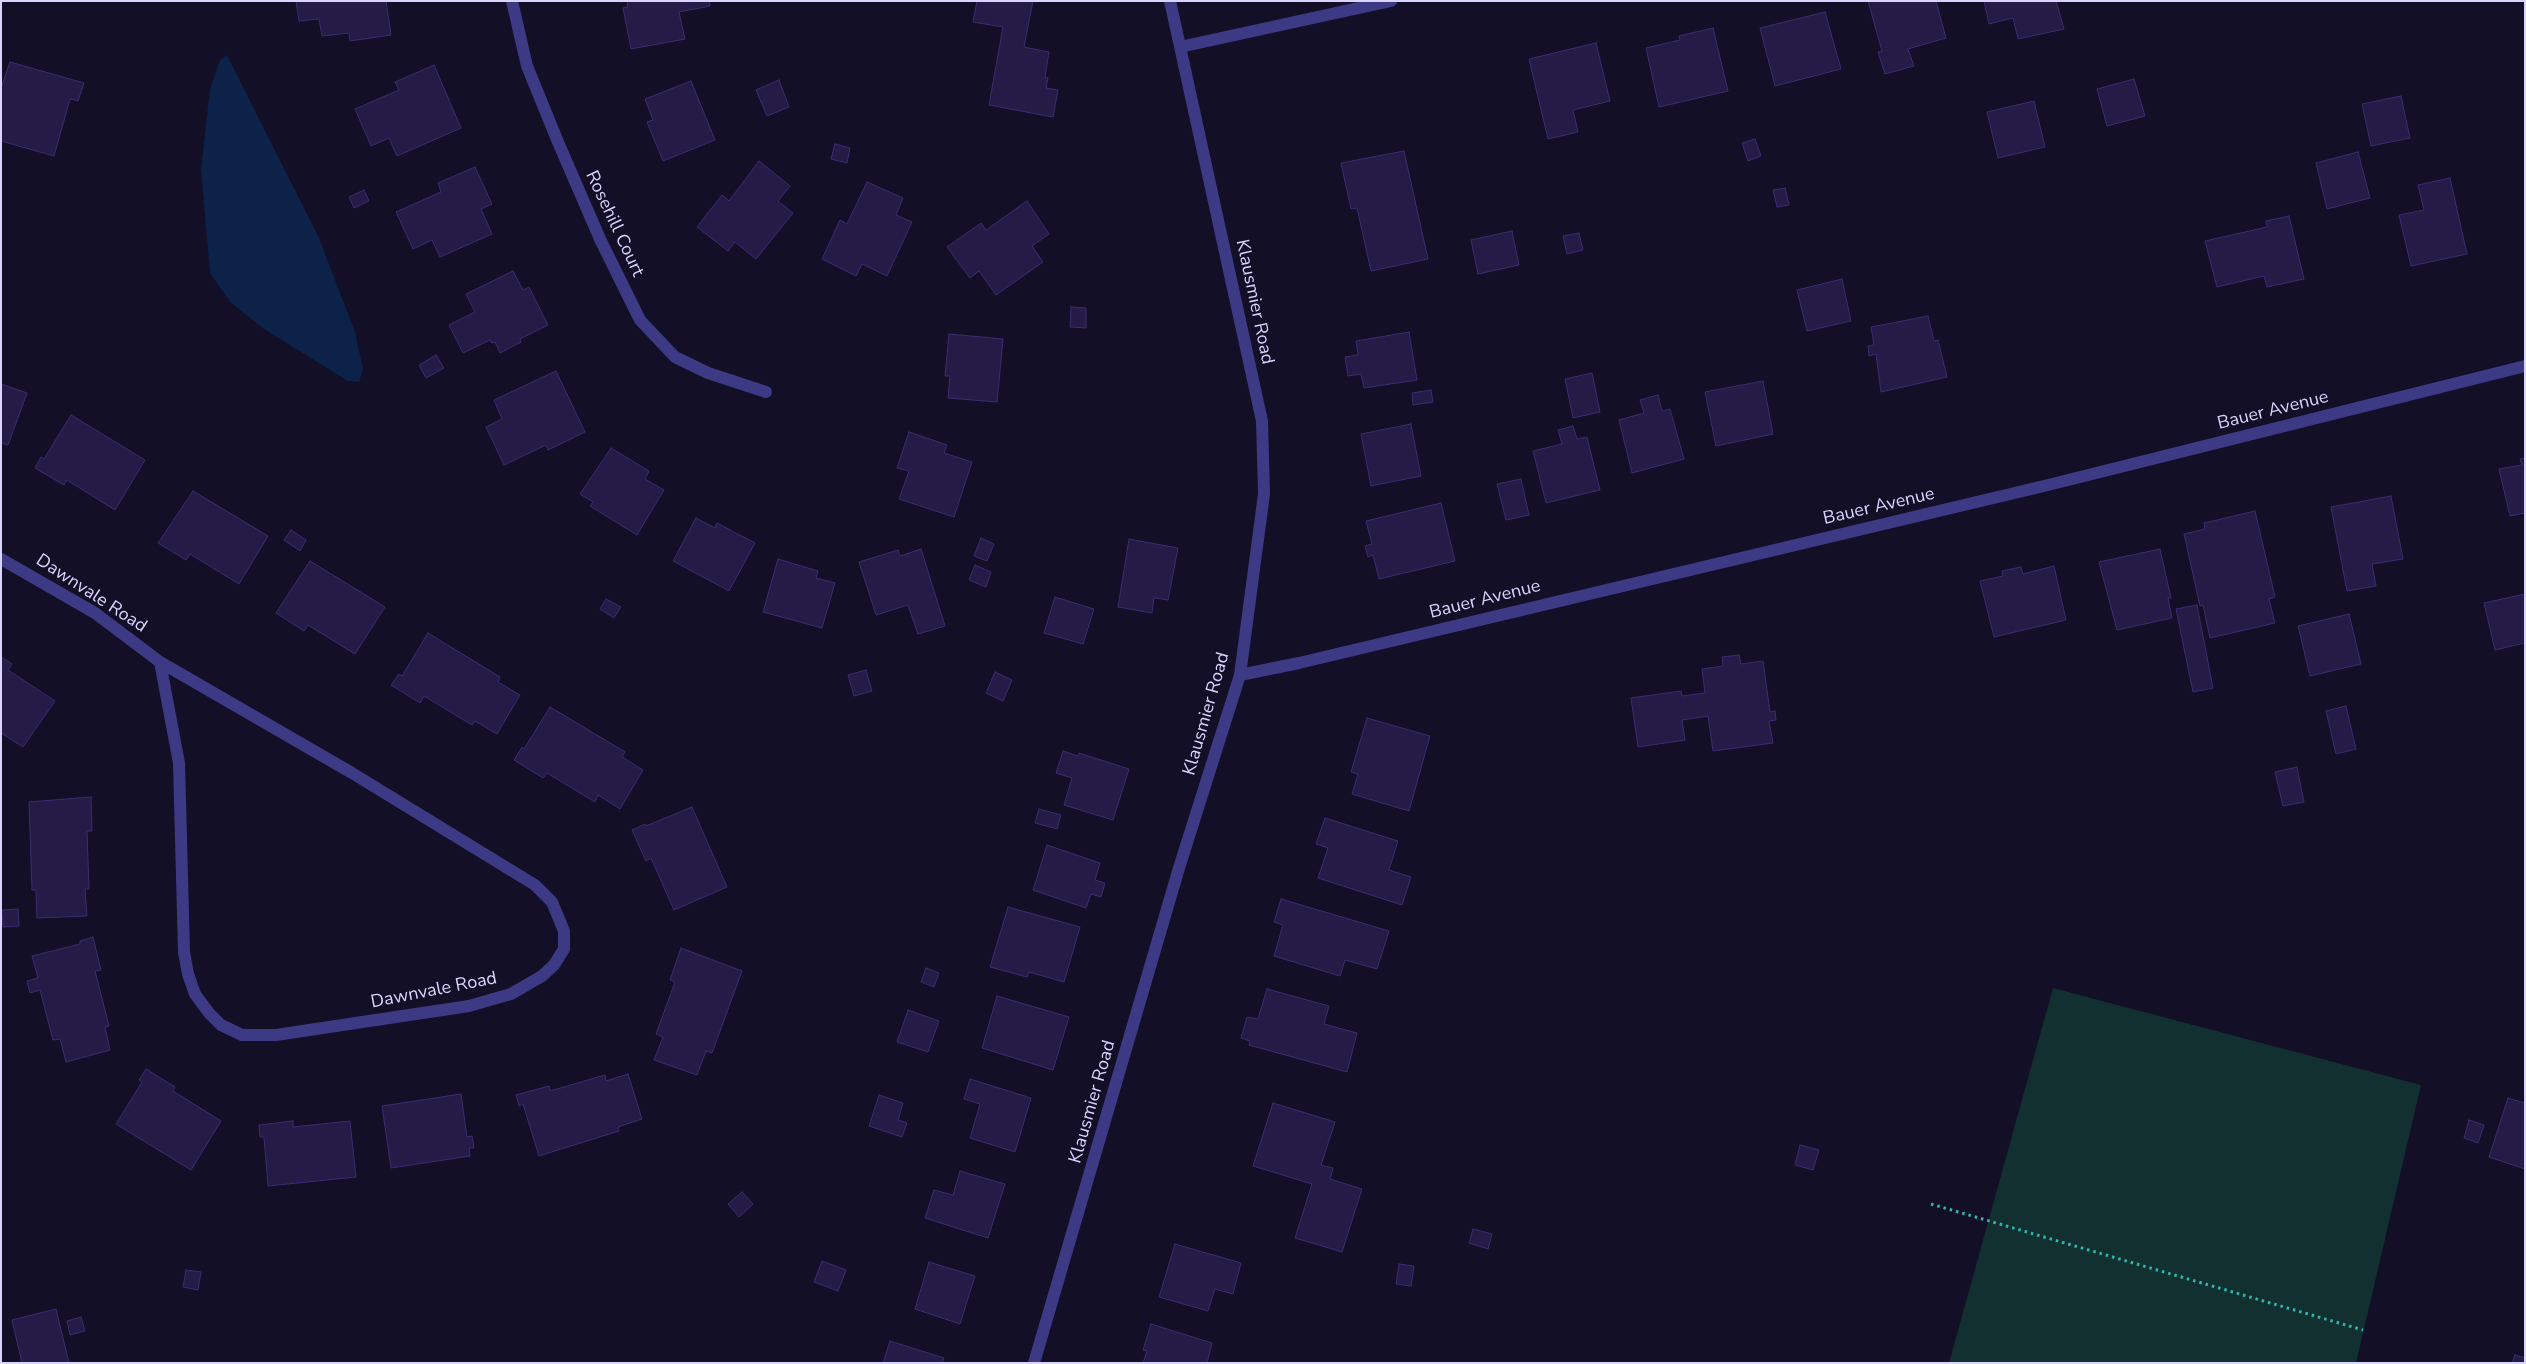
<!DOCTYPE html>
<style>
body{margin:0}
#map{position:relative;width:2526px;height:1364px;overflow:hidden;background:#130f26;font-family:"Nunito Sans",sans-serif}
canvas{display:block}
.frame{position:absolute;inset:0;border:2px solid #d9d4ff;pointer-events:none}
</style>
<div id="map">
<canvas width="2526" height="1364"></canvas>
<div class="frame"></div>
</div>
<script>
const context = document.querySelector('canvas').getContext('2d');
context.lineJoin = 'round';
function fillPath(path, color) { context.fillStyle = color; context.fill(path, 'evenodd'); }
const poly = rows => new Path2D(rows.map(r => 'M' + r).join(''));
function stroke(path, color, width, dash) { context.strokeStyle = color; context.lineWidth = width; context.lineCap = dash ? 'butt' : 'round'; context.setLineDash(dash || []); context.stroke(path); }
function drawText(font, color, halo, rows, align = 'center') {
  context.font = font + ' "Nunito Sans",sans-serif'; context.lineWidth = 4.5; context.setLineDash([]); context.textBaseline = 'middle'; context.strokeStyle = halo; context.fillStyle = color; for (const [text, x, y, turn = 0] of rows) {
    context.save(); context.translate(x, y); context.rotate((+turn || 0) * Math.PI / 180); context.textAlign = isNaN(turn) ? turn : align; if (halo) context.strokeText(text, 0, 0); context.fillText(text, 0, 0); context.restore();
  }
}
fillPath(poly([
 [2053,988,2421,1085,2356,1363,1949,1363]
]), '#12302f');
fillPath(poly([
 [227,55,319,238,355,332,363,369,359,382,348,381,264,329,230,302,210,273,201,169,210,89,220,60]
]), '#0c2248');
const building = poly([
 [296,1,386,1,391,35,350,41,349,33,322,36,319,19,299,21,296,1],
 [627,1,709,1,710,6,679,12,685,39,631,49,623,8,628,7,627,1],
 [977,1,1033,1,1024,47,1049,52,1045,77,1048,78,1046,88,1058,90,1053,117,989,105,1003,27,973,22,977,1],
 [1868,1,1936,1,1946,38,1908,49,1914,66,1885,74,1878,52,1882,51,1868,1],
 [1984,1,2056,1,2064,29,2018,39,2013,18,1989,24,1984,1],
 [1825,12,1841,69,1775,86,1760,28,1825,12],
 [1713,28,1728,91,1659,107,1646,48,1680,40,1679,36,1713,28],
 [1596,43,1610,101,1573,110,1578,132,1548,139,1529,59,1596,43],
 [10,62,84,83,78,101,70,99,54,156,1,141,1,88,10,62],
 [434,65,461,128,397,156,389,138,371,146,355,109,399,90,395,82,434,65],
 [2134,79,2145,116,2107,126,2097,89,2134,79],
 [779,80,789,107,767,116,756,90,779,80],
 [691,81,715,140,663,161,647,122,653,120,645,99,691,81],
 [2401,96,2410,138,2371,146,2362,104,2401,96],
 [2034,101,2045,147,1998,158,1987,112,2034,101],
 [1755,139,1761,156,1748,161,1742,143,1755,139],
 [835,144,850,148,847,163,831,159,835,144],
 [1404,151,1428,259,1371,271,1357,208,1351,209,1341,163,1404,151],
 [2358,152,2370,198,2327,209,2316,163,2358,152],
 [759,161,790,186,778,201,793,213,756,259,735,242,728,251,697,227,722,195,729,201,759,161],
 [475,167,492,204,481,209,492,234,440,257,432,240,413,249,396,212,441,192,438,183,475,167],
 [2450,178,2467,254,2411,266,2399,215,2424,210,2418,185,2450,178],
 [867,182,903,198,896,215,912,222,887,276,862,264,856,276,822,259,840,220,847,224,867,182],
 [1785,188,1789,205,1777,207,1773,190,1785,188],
 [364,190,369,201,354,208,349,197,364,190],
 [1027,201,1049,234,1032,246,1043,262,996,295,979,271,970,278,947,247,981,223,986,230,1027,201],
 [2289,216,2304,279,2267,287,2264,276,2217,287,2205,241,2267,227,2266,221,2289,216],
 [1512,231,1519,265,1478,274,1471,240,1512,231],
 [1579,233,1583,250,1567,254,1563,236,1579,233],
 [513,271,523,290,529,287,548,325,520,339,521,342,500,353,495,342,492,343,490,340,463,353,449,325,475,312,466,294,513,271],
 [1842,279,1851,321,1807,331,1797,290,1842,279],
 [1071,307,1086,308,1086,328,1070,327,1071,307],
 [1928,316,1934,341,1938,340,1947,377,1881,392,1876,354,1869,356,1868,346,1874,345,1871,327,1928,316],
 [1409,332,1417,380,1364,388,1361,374,1348,376,1345,357,1358,355,1356,341,1409,332],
 [949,334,1003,339,997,402,948,398,950,376,945,376,949,334],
 [436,355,444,368,426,378,419,365,436,355],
 [556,371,585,432,548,450,546,445,504,465,486,427,502,419,494,400,556,371],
 [1592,373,1600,412,1573,418,1565,379,1592,373],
 [1763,381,1773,434,1716,446,1705,392,1763,381],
 [1,384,27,393,8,445,1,443,1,384],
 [1431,390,1433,402,1413,405,1412,393,1431,390],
 [1658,395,1662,411,1670,409,1684,459,1632,473,1619,420,1644,413,1640,400,1658,395],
 [71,415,145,460,115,510,67,480,64,485,35,468,41,457,44,459,71,415],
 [1411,424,1421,476,1371,486,1361,434,1411,424],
 [1573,426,1577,439,1587,437,1600,490,1546,503,1533,451,1562,444,1558,430,1573,426],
 [909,432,947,445,944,453,972,462,954,517,899,499,909,471,897,468,909,432],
 [611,448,649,471,645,479,664,490,637,535,590,506,593,502,580,494,611,448],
 [2525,458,2525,513,2510,516,2499,469,2522,465,2520,459,2525,458],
 [1521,479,1529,515,1506,520,1497,484,1521,479],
 [193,491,268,536,239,584,190,554,186,560,158,543,193,491],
 [2391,496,2403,559,2372,564,2376,586,2347,591,2331,507,2391,496],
 [1441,503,1455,561,1379,579,1373,555,1368,557,1365,546,1372,544,1366,521,1441,503],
 [2255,511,2275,597,2269,599,2275,623,2210,638,2203,605,2200,606,2184,534,2205,529,2204,523,2255,511],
 [696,518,715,528,717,523,755,543,729,591,673,561,696,518],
 [291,530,306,540,300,551,284,540,291,530],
 [981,538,994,544,987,561,974,556,981,538],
 [1129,539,1178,548,1168,600,1154,598,1152,613,1118,607,1129,539],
 [921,549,945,626,918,634,908,605,876,615,859,562,898,550,900,556,921,549],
 [2160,549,2171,598,2168,598,2172,618,2117,630,2099,562,2160,549],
 [778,559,818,571,816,578,835,583,822,628,763,612,778,559],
 [310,561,385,607,355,654,308,625,304,631,276,613,310,561],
 [975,565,991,572,986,587,969,580,975,565],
 [2054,566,2066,620,1994,637,1980,581,2003,576,2002,571,2021,567,2023,574,2054,566],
 [2525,594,2525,643,2495,650,2484,603,2525,594],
 [1055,597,1094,609,1083,644,1044,633,1055,597],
 [606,599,621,607,614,618,600,609,606,599],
 [2197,605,2213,688,2193,692,2176,609,2197,605],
 [2349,614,2361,664,2310,676,2298,626,2349,614],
 [428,633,500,677,498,682,520,695,497,734,475,721,472,725,424,696,420,703,391,685,399,674,402,676,428,633],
 [1739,655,1741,664,1763,661,1770,712,1775,711,1776,720,1769,721,1773,743,1713,751,1708,716,1682,720,1685,740,1638,747,1631,698,1681,691,1682,696,1705,693,1702,669,1723,666,1722,657,1739,655],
 [1,657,12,664,8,670,55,701,23,747,1,733,1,657],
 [866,670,872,691,854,696,848,675,866,670],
 [995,672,1012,680,1003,701,986,693,995,672],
 [2346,706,2356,749,2336,754,2326,711,2346,706],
 [550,707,625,752,622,757,643,770,620,809,598,795,595,802,547,773,543,778,514,760,522,747,524,749,550,707],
 [1367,718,1430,736,1409,811,1352,794,1358,774,1351,772,1367,718],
 [1063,751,1078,756,1079,753,1129,769,1113,820,1064,805,1072,778,1056,773,1063,751],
 [2297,767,2304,802,2283,806,2275,772,2297,767],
 [91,797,92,831,87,831,89,889,85,889,87,916,37,918,36,890,32,890,29,802,91,797],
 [692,807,727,887,674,910,651,858,646,861,632,830,645,824,646,826,692,807],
 [1039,809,1061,815,1057,829,1035,823,1039,809],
 [1325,818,1398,841,1389,870,1411,877,1402,905,1318,878,1328,848,1316,844,1325,818],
 [1047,845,1100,863,1095,880,1105,883,1101,897,1091,894,1086,908,1033,890,1047,845],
 [1281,899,1389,931,1377,969,1345,960,1340,976,1274,956,1283,925,1274,922,1281,899],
 [1008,907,1080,927,1064,982,1029,972,1027,977,990,967,1008,907],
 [18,909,19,926,3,927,2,910,18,909],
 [93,937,101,970,95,971,109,1026,105,1027,110,1050,66,1062,60,1039,53,1040,40,990,30,993,27,981,38,978,32,956,80,944,80,941,93,937],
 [681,948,742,971,712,1053,706,1051,697,1075,654,1060,663,1037,656,1034,675,982,670,980,681,948],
 [926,968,939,973,934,987,921,982,926,968],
 [1267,989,1329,1006,1324,1024,1357,1033,1347,1072,1249,1045,1250,1041,1241,1038,1247,1017,1258,1019,1267,989],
 [997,996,1069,1017,1053,1070,982,1048,997,996],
 [908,1010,939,1021,928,1052,897,1042,908,1010],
 [146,1069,175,1087,173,1091,221,1121,191,1170,116,1124,142,1082,139,1080,146,1069],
 [628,1074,642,1119,618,1127,619,1131,539,1156,523,1104,519,1106,516,1095,549,1086,550,1091,605,1075,606,1081,628,1074],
 [970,1079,1031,1098,1015,1152,970,1138,980,1104,964,1099,970,1079],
 [461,1094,467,1137,472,1136,474,1148,469,1148,470,1156,391,1168,382,1106,461,1094],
 [879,1095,903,1103,898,1120,907,1123,902,1137,869,1126,879,1095],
 [2508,1098,2525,1103,2525,1169,2489,1157,2508,1098],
 [1273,1103,1335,1122,1321,1165,1333,1168,1330,1179,1362,1189,1342,1252,1295,1238,1312,1184,1253,1166,1273,1103],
 [2469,1120,2484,1125,2478,1143,2464,1138,2469,1120],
 [293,1121,293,1127,350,1121,356,1177,268,1186,264,1137,260,1137,259,1125,293,1121],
 [1800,1145,1819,1150,1813,1170,1795,1165,1800,1145],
 [960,1171,1005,1184,988,1238,925,1218,934,1190,953,1195,960,1171],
 [742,1192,753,1204,739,1217,728,1204,742,1192],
 [1473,1229,1492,1234,1488,1249,1469,1243,1473,1229],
 [1175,1244,1241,1263,1233,1294,1215,1289,1208,1311,1159,1297,1175,1244],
 [822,1261,846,1270,838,1291,814,1282,822,1261],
 [929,1262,975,1276,960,1324,915,1309,929,1262],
 [1399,1264,1414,1266,1411,1286,1396,1284,1399,1264],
 [186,1270,201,1272,198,1290,183,1287,186,1270],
 [56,1309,69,1363,22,1363,12,1320,56,1309],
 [81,1317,85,1331,70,1335,67,1321,81,1317],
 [1151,1324,1212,1343,1207,1363,1143,1363,1147,1351,1143,1350,1151,1324],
 [890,1341,944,1358,942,1363,883,1363,890,1341],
 [2515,1355,2525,1358,2525,1363,2512,1363,2515,1355]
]);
fillPath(building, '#241b47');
stroke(building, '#3b2d73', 1);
stroke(poly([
 [1931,1204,2363,1330]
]), '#2fb8b0', 3, [2.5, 4]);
stroke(poly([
 [512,1,527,66,558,142,600,239,640,320,675,357,708,373,766,392],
 [1180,47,1391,1],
 [1,559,95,613,160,662],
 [160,662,352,773,535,885,552,902,564,931,564,949,554,965,542,976,511,994,469,1006,276,1035,242,1035,221,1025,209,1013,195,994,188,974,184,952,179,763,160,662],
 [1240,675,1299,663,2044,486,2525,366],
 [1034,1363,1179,868,1240,675,1264,494,1262,421,1170,1]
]), '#3d3a85', 12);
drawText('18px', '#d9d4ff', '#130f26', [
 ["Rosehill Court",614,224,65],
 ["Klausmier Road",1254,302,78],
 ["Bauer Avenue",2273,411,-14],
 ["Bauer Avenue",1879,507,-13],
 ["Dawnvale Road",91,594,33],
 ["Bauer Avenue",1485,600,-14],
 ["Klausmier Road",1207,714,-74],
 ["Dawnvale Road",434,991,-11],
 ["Klausmier Road",1093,1102,-74]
]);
</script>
